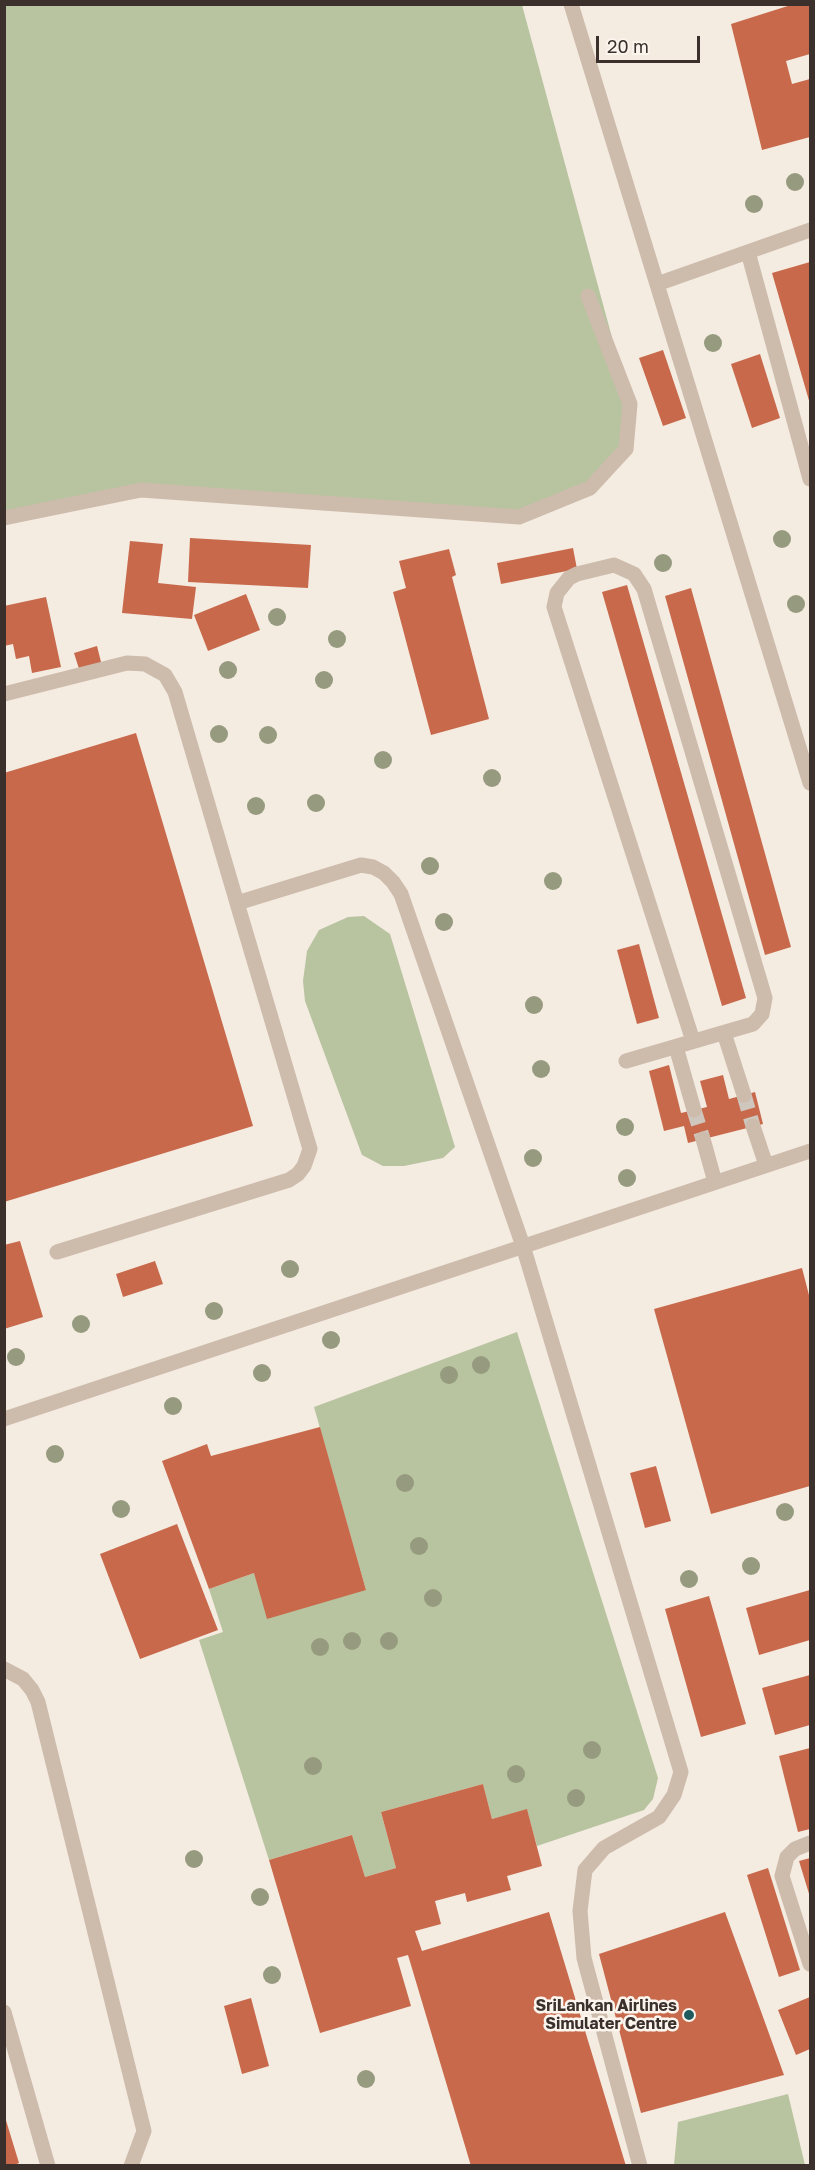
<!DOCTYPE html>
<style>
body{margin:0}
#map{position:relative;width:815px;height:2170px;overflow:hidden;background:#f4ebe1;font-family:"Golos Text",sans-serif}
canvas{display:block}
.frame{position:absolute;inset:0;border:6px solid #3b302b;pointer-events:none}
.scale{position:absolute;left:596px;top:36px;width:104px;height:27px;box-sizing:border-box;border:3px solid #3b302b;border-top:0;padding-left:8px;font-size:18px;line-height:21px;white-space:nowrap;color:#3b302b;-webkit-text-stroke:4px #fbf5ee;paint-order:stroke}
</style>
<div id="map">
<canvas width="815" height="2170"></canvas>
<div class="frame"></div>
<div class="scale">20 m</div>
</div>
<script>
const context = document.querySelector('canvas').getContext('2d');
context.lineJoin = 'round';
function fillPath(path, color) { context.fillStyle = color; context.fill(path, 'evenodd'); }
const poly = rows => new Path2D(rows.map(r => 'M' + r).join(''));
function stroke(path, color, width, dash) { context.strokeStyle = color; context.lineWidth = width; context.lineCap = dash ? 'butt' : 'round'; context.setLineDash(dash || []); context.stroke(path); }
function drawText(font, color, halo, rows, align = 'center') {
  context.font = font + ' "Golos Text",sans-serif'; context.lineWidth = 5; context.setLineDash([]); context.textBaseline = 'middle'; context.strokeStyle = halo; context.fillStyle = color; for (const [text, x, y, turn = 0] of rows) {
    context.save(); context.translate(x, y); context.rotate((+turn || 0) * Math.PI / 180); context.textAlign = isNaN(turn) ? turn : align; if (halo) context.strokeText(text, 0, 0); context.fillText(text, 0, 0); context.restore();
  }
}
fillPath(poly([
 [5,5,522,5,630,404,626,449,590,488,519,517,141,490,5,518],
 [364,916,390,934,455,1147,443,1158,404,1166,383,1166,362,1155,305,1001,303,981,307,951,319,930,348,917],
 [517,1332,658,1778,653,1799,644,1810,537,1846,527,1810,492,1819,483,1784,381,1812,396,1868,365,1877,352,1835,269,1860,199,1640,223,1632,209,1589,254,1573,366,1590,314,1407],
 [788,2094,805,2165,674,2165,678,2122]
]), '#b8c4a0');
fillPath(poly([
 [794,4,810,4,810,54,786,61,792,84,810,79,810,137,762,150,731,24],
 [810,262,810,404,772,273],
 [663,350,686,418,663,426,639,358],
 [760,354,780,418,752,428,731,364],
 [190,538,311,545,308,588,188,582],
 [130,541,163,544,158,583,196,587,192,619,122,613],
 [573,548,577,569,501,584,497,563],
 [449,549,456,575,452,577,489,719,431,735,393,592,406,588,399,561],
 [627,585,746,998,722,1006,602,592],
 [691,588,791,947,765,955,665,596],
 [246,594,260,630,208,651,194,615],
 [46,597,61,667,32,673,29,656,16,659,13,644,4,646,4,606],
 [97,646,102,666,80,672,74,653],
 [136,733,253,1126,4,1202,4,773],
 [639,944,659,1018,637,1024,617,950],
 [669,1065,681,1113,707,1107,700,1081,723,1075,729,1099,755,1092,763,1124,688,1143,684,1126,664,1131,649,1071],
 [20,1241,43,1317,4,1329,4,1245],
 [155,1261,163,1284,123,1297,116,1274],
 [802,1268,810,1299,810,1486,711,1514,654,1309],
 [320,1427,366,1590,267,1619,254,1573,209,1589,162,1461,207,1444,211,1456],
 [656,1466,671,1521,645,1528,630,1473],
 [177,1524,218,1630,140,1659,100,1554],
 [810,1590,810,1640,759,1655,746,1608],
 [709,1596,746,1724,701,1737,665,1609],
 [810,1675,810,1725,775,1735,762,1688],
 [810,1748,810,1829,798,1832,779,1756],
 [483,1784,492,1819,527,1809,542,1866,507,1876,511,1890,467,1902,465,1893,435,1901,441,1924,415,1931,422,1951,549,1912,626,2166,471,2166,408,1955,397,1958,411,2006,320,2033,269,1860,352,1835,365,1877,396,1868,381,1812],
 [810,1858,810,1897,799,1861],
 [768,1868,800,1970,779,1977,747,1875],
 [725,1912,784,2075,641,2113,599,1954],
 [810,1997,810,2049,796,2055,778,2010],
 [251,1998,269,2066,242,2074,224,2006],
 [5,2117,19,2163,12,2166,4,2166]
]), '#c8694b');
stroke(poly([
 [744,1095,753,1126],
 [694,1110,703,1139]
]), '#cfc6bd', 15, [15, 8]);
stroke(poly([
 [571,4,810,783],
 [748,252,810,479],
 [657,284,810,230],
 [4,518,141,490,519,517,590,488,626,449,630,404,588,296],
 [4,694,127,663,145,664,165,675,175,692,237,903],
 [724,1033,744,1095],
 [676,1047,694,1110],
 [626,1061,753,1024,762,1014,765,998,644,589,634,574,614,565,577,574,569,578,557,593,554,607,693,1041],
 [753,1126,766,1165],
 [703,1139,715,1182],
 [57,1252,289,1180,298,1174,304,1166,310,1149,237,903,361,865,373,867,384,873,393,882,401,894,523,1246,681,1772,674,1795,659,1817,604,1848,585,1870,580,1911,584,1958,640,2166],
 [4,1419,810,1151],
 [4,1669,23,1679,32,1690,38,1702,144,2131,131,2166],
 [810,1843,795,1849,787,1857,782,1876,810,1964],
 [4,2012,48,2166]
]), '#cdbbac', 15);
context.fillStyle = '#969b7f';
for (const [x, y] of [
 [795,182],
 [754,204],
 [713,343],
 [782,539],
 [663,563],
 [796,604],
 [277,617],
 [337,639],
 [228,670],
 [324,680],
 [219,734],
 [268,735],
 [383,760],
 [492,778],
 [316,803],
 [256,806],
 [430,866],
 [553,881],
 [444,922],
 [534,1005],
 [541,1069],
 [625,1127],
 [533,1158],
 [627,1178],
 [290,1269],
 [214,1311],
 [81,1324],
 [331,1340],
 [16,1357],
 [481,1365],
 [262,1373],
 [449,1375],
 [173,1406],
 [55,1454],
 [405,1483],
 [121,1509],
 [785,1512],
 [419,1546],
 [751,1566],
 [689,1579],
 [433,1598],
 [352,1641],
 [389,1641],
 [320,1647],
 [592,1750],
 [313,1766],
 [516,1774],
 [576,1798],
 [194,1859],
 [260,1897],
 [272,1975],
 [366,2079]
]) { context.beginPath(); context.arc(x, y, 9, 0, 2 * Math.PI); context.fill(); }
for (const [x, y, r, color] of [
 [689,2015,6,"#1f5a5e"]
]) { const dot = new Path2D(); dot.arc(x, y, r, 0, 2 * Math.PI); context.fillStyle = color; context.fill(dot); stroke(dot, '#fbf5ee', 2); }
drawText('bold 16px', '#3b302b', '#fbf5ee', [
 ["SriLankan Airlines",677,2006],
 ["Simulater Centre",677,2024]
], 'right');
</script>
